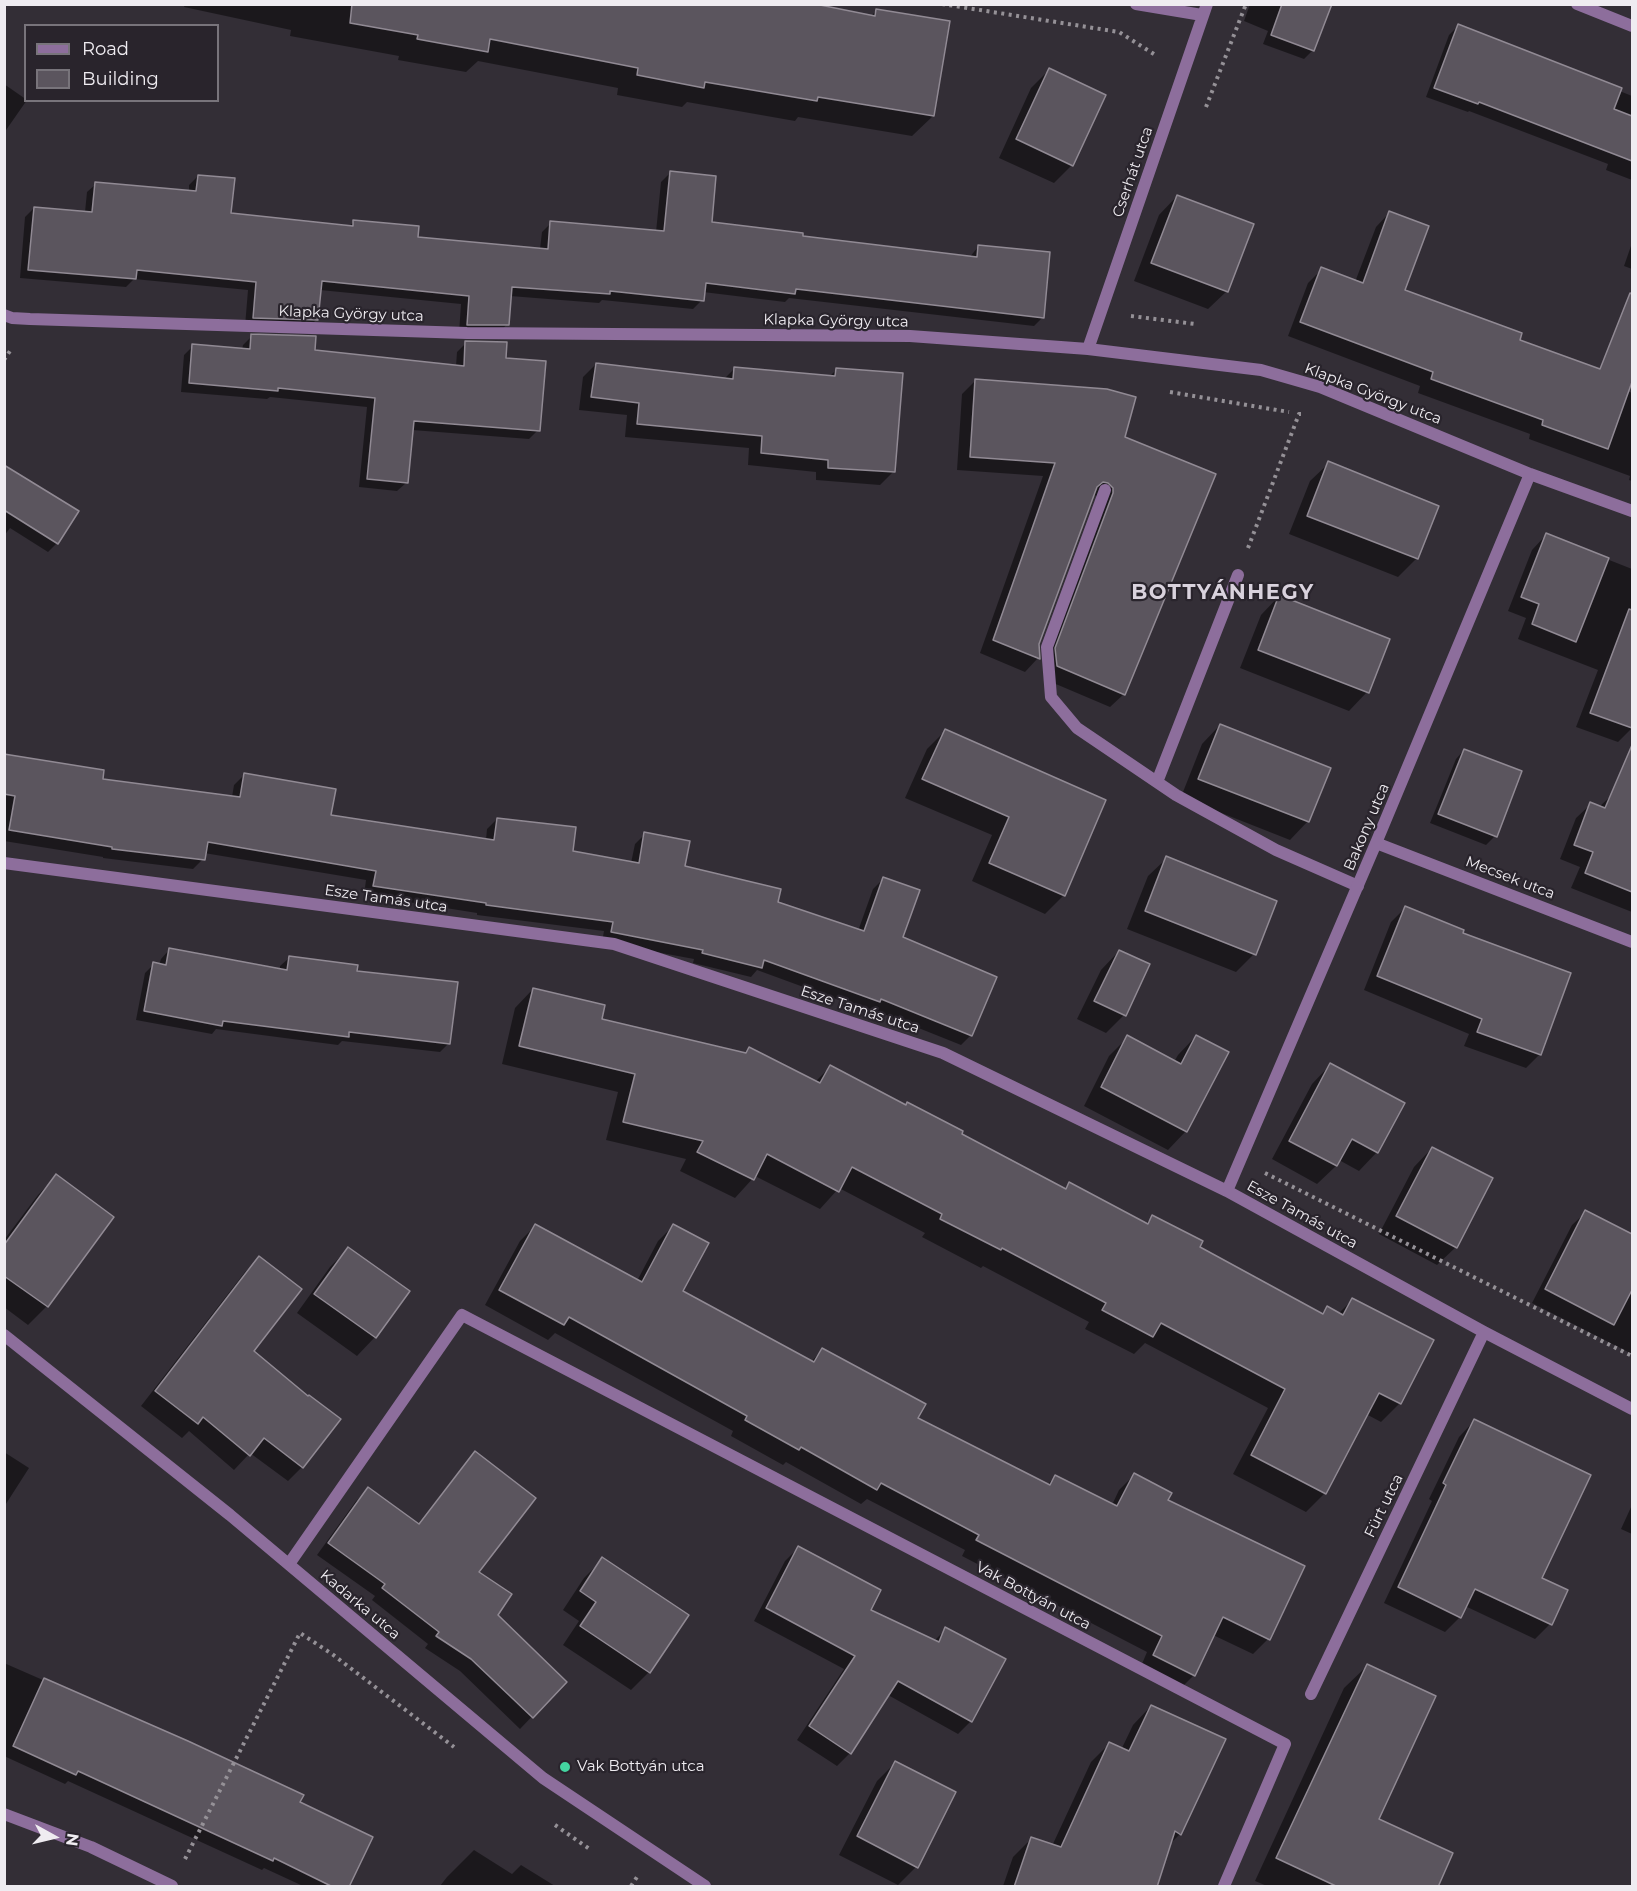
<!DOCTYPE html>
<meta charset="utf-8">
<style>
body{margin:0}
#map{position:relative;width:1637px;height:1891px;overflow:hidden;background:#332e36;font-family:Montserrat,sans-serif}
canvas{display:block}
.frame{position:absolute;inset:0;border:6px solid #efecf1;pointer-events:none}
.legend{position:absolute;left:24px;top:24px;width:195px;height:78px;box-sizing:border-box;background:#29242c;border:2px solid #78747b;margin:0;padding:8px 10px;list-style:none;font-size:18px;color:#efecf1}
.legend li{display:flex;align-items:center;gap:12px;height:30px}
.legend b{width:30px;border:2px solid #78747b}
.north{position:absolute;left:24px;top:1807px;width:60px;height:60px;-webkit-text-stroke:4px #29242c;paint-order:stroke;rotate:98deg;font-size:16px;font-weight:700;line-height:24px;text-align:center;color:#efecf1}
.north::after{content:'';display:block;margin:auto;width:21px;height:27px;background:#efecf1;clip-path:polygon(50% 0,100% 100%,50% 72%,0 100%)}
</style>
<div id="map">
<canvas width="1637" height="1891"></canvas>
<div class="frame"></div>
<ul class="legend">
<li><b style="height:8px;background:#8d6e9c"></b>Road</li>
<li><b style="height:16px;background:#5b555e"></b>Building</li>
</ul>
<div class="north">N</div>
</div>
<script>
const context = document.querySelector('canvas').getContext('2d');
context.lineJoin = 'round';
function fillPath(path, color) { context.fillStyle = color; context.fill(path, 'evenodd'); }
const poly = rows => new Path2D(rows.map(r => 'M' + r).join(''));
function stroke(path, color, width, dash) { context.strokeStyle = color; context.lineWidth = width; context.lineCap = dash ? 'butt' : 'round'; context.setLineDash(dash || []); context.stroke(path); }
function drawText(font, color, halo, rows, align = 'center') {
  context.font = font + ' Montserrat,sans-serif'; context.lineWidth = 4.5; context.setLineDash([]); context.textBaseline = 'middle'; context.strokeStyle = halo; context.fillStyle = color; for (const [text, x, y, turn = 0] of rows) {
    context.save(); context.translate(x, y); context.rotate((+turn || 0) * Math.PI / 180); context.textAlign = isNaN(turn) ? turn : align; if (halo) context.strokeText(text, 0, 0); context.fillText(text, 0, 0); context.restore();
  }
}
fillPath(poly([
 [185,4,805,4,871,16,877,10,933,116,912,136,798,117,795,121,687,102,682,107,617,95,618,88,478,61,466,72,398,60,399,56,290,36,291,30,184,7],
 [1250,4,1330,4,1313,50,1304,59,1263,44,1268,31,1244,21],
 [1458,26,1632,96,1632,180,1606,170,1608,164,1469,111,1468,112,1426,97,1449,35],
 [1049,70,1072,165,1054,183,999,158,1031,88],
 [4,84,27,100,4,133],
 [670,173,710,223,801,237,969,258,978,247,1043,317,1034,326,789,298,785,302,703,292,702,300,693,309,602,300,599,303,510,296,507,324,499,333,459,333,461,304,320,290,317,319,308,328,245,326,248,290,134,279,126,287,20,278,25,217,34,208,85,212,87,192,96,184,189,192,189,185,198,176,230,215,349,227,354,221,417,239,540,249,542,232,551,223,656,232,661,182],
 [1177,196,1227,291,1208,309,1134,281,1159,215],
 [1389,213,1403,291,1632,393,1632,481,1629,480,1630,476,1529,439,1530,434,1418,393,1420,386,1288,336,1308,283,1322,269,1355,282,1376,227],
 [1632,243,1632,269,1624,266],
 [252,336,313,351,456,366,457,352,466,343,504,359,538,430,529,439,412,430,406,483,397,491,359,487,367,407,270,397,267,399,181,392,184,355,193,346,242,350,243,345],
 [596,364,723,380,735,368,829,377,836,370,893,472,880,485,816,480,816,472,748,465,749,448,625,437,627,415,579,410,583,377],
 [975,381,1124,438,1124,694,1110,707,1044,679,1043,663,1100,502,1095,495,1093,495,1038,644,1038,658,1025,672,980,653,1043,476,957,470,962,394],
 [1329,463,1437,506,1416,559,1398,577,1289,534,1310,481],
 [4,467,57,543,48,552,10,528,4,536],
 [1546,535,1632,569,1632,728,1618,742,1576,727,1598,670,1518,639,1526,618,1508,611,1532,550],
 [1279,596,1367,692,1349,711,1240,668,1261,615],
 [1220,725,1308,821,1290,840,1181,797,1202,744],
 [945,731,1104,801,1064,895,1045,914,972,881,992,835,905,798,927,749],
 [1464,750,1495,836,1486,845,1430,823,1456,759],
 [4,756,101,780,232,797,234,785,244,775,330,816,486,840,487,829,497,819,571,852,631,863,635,844,645,834,684,867,776,903,858,931,873,889,883,879,901,938,971,1035,961,1045,871,1009,869,1011,757,970,751,977,693,963,694,959,602,942,604,931,477,915,477,913,364,895,366,880,204,853,203,859,193,869,103,858,103,857,4,841],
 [1613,794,1632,802,1632,912,1571,888,1580,867,1560,859,1576,818,1591,804,1599,807],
 [1167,858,1254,954,1236,972,1127,929,1148,876],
 [1405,908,1461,934,1540,1054,1526,1068,1464,1046,1469,1034,1364,990,1391,922],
 [169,950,280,971,280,966,289,958,356,972,449,1043,440,1052,342,1041,338,1045,216,1029,212,1034,136,1020,145,973,154,964,159,965,161,959],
 [1119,951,1124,1015,1106,1033,1077,1019,1101,970],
 [533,989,600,1020,744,1055,749,1049,815,1082,830,1067,1064,1189,1070,1184,1145,1224,1153,1217,1198,1248,1321,1314,1327,1308,1338,1314,1352,1300,1432,1341,1400,1403,1381,1422,1366,1414,1325,1493,1306,1512,1233,1474,1268,1408,1145,1343,1134,1354,1085,1329,1089,1322,983,1266,981,1268,922,1237,925,1233,839,1188,820,1209,755,1176,735,1198,680,1171,686,1159,606,1140,618,1092,502,1064,515,1008],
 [1196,1036,1186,1131,1168,1150,1084,1106,1109,1056,1128,1037,1174,1062,1178,1055],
 [1330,1065,1377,1152,1359,1171,1339,1160,1336,1166,1317,1184,1272,1159,1312,1084],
 [1432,1148,1456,1247,1437,1265,1379,1234,1414,1167],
 [56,1176,112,1217,47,1306,28,1325,4,1307,4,1240,38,1195],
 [1586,1212,1632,1236,1632,1354,1532,1303,1572,1225],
 [535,1226,637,1281,658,1241,673,1226,681,1292,811,1362,822,1350,916,1419,1047,1485,1055,1477,1112,1505,1119,1490,1134,1475,1166,1501,1268,1639,1253,1654,1213,1635,1194,1675,1179,1690,1139,1671,1147,1652,962,1556,965,1550,867,1499,861,1504,786,1462,783,1465,731,1436,733,1431,555,1333,548,1340,485,1305,520,1241],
 [348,1249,375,1337,357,1356,297,1313,330,1267],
 [260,1258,252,1351,302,1467,288,1481,250,1453,234,1470,189,1431,182,1438,141,1406,245,1272],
 [1474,1421,1540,1578,1550,1624,1535,1639,1465,1606,1460,1617,1445,1632,1384,1603,1432,1501,1429,1499,1459,1437],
 [4,1452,29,1468,4,1507],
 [475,1453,476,1573,496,1615,565,1682,520,1729,460,1671,425,1648,428,1644,372,1600,375,1596,317,1555,356,1501,368,1489,417,1525,464,1465],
 [1632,1505,1632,1534,1621,1529],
 [798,1548,869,1610,934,1641,946,1629,971,1721,958,1734,888,1695,850,1753,837,1766,797,1740,844,1669,754,1621,785,1561],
 [603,1559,649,1672,631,1690,563,1645,579,1621,563,1610,584,1578],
 [4,1663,187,1743,298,1803,347,1886,303,1886,264,1868,262,1870,68,1781,65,1784,4,1756],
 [1367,1666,1377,1819,1436,1886,1267,1886,1255,1881,1344,1688],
 [1151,1706,1180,1834,1169,1845,1155,1886,1003,1886,1013,1857,1031,1839,1052,1846,1091,1762,1109,1744,1121,1750,1133,1725],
 [895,1763,916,1867,898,1885,839,1855,877,1781],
 [474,1850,512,1874,521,1865,555,1886,440,1886,447,1877]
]), '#0007');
const building = poly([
 [352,4,815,4,875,16,876,9,950,21,934,116,818,97,817,101,705,82,704,88,637,75,638,68,490,39,488,52,417,39,418,35,350,23,352,4],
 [1282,4,1332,4,1314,51,1271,35,1282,4],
 [1458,24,1622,88,1614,109,1632,116,1632,161,1479,102,1478,104,1434,88,1458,24],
 [1049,68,1106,95,1073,166,1016,139,1049,68],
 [670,171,716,176,712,222,803,233,803,236,977,257,978,245,1050,252,1044,318,796,289,795,294,706,283,704,301,610,291,610,294,512,287,509,325,467,325,469,296,322,281,318,320,253,318,256,282,137,270,136,279,28,270,34,207,92,212,95,182,196,191,198,175,235,178,231,213,353,226,353,220,419,226,418,237,548,249,550,221,664,231,670,171],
 [1177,195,1254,224,1228,292,1151,263,1177,195],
 [1389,211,1429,226,1405,290,1522,333,1520,340,1600,369,1630,293,1632,294,1632,382,1608,449,1542,425,1543,420,1431,379,1433,372,1300,322,1321,267,1363,283,1389,211],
 [251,334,316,336,315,350,464,366,465,341,507,342,506,358,546,361,540,431,414,421,408,483,367,479,375,398,278,388,278,391,189,383,192,344,250,349,251,334],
 [596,363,733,379,734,367,835,376,836,368,903,373,895,472,828,468,828,460,761,453,762,436,637,424,639,403,591,397,596,363],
 [975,379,1107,389,1136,397,1125,437,1216,474,1125,695,1057,666,1055,648,1113,493,1113,488,1108,483,1103,482,1097,487,1039,644,1040,659,993,640,1055,463,970,457,975,379],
 [1328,461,1439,506,1418,559,1307,516,1328,461],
 [4,465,79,511,58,544,4,510,4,465],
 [1546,533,1609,558,1576,642,1532,624,1539,604,1521,597,1546,533],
 [1279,595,1390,639,1369,693,1258,650,1279,595],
 [1629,609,1632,610,1632,728,1590,713,1629,609],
 [1220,724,1331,768,1309,822,1198,779,1220,724],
 [945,729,1106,800,1065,896,989,863,1009,817,922,779,945,729],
 [1632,745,1632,892,1585,873,1593,852,1574,845,1590,802,1605,808,1632,745],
 [1464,749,1522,771,1497,837,1438,814,1464,749],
 [4,754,104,770,103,779,240,797,244,773,336,789,331,815,494,840,497,818,576,827,573,851,639,863,644,832,690,841,685,866,781,889,778,902,864,931,883,877,920,890,903,937,997,977,972,1036,881,999,880,1002,764,960,762,968,702,953,703,950,611,932,613,922,486,905,486,903,373,886,376,871,208,842,205,860,112,849,112,847,9,830,15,796,4,794,4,754],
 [1166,856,1277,901,1256,955,1145,911,1166,856],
 [1405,906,1464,930,1463,933,1571,973,1541,1055,1477,1032,1482,1019,1377,976,1405,906],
 [169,948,287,970,289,956,358,965,357,971,458,982,450,1044,349,1032,349,1037,223,1021,222,1026,144,1011,153,962,166,965,169,948],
 [1119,950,1150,964,1126,1016,1094,1001,1119,950],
 [533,988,605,1005,602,1019,746,1053,749,1047,820,1083,830,1065,906,1105,907,1102,963,1131,962,1134,1066,1189,1069,1182,1148,1224,1152,1215,1203,1241,1200,1247,1323,1314,1327,1306,1343,1315,1352,1298,1434,1340,1401,1404,1379,1393,1326,1494,1251,1455,1285,1389,1161,1323,1153,1337,1102,1310,1106,1303,1002,1248,1001,1250,940,1219,942,1214,852,1167,839,1192,767,1154,754,1180,697,1152,703,1141,623,1122,635,1074,519,1046,533,988],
 [1127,1035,1181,1064,1196,1035,1229,1052,1187,1132,1101,1087,1127,1035],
 [1330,1063,1405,1103,1378,1153,1352,1139,1337,1166,1289,1141,1330,1063],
 [1432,1147,1493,1178,1457,1248,1396,1216,1432,1147],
 [56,1174,114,1217,48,1307,4,1276,4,1245,56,1174],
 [1585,1210,1632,1234,1632,1290,1614,1325,1545,1289,1585,1210],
 [535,1224,642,1282,673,1224,709,1243,683,1291,814,1362,822,1348,926,1404,918,1418,1050,1485,1055,1475,1117,1506,1134,1473,1172,1493,1168,1500,1305,1566,1270,1640,1223,1617,1195,1676,1153,1655,1162,1636,976,1540,979,1535,881,1483,877,1490,801,1447,799,1450,745,1420,747,1416,569,1317,564,1325,499,1290,535,1224],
 [348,1247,410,1291,376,1338,314,1294,348,1247],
 [259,1256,302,1289,254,1351,308,1396,309,1395,341,1419,303,1468,264,1438,250,1456,203,1417,198,1424,155,1391,259,1256],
 [1474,1419,1591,1475,1542,1578,1568,1590,1552,1625,1475,1589,1461,1618,1398,1587,1446,1485,1443,1483,1474,1419],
 [475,1451,536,1498,479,1572,512,1594,498,1615,567,1682,533,1718,471,1659,436,1636,439,1632,382,1588,385,1584,328,1543,368,1487,419,1524,475,1451],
 [798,1546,881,1590,871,1610,939,1642,945,1627,1006,1659,972,1722,898,1681,851,1754,809,1726,855,1656,766,1608,798,1546],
 [602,1557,689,1615,650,1673,580,1626,596,1602,580,1591,602,1557],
 [1367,1664,1436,1696,1379,1819,1453,1853,1438,1887,1338,1887,1276,1858,1367,1664],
 [44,1678,188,1741,304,1795,300,1802,373,1837,349,1887,333,1887,274,1858,273,1861,78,1771,76,1775,13,1746,44,1678],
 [1151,1705,1226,1739,1181,1835,1175,1831,1157,1887,1014,1887,1031,1837,1061,1847,1109,1742,1129,1751,1151,1705],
 [895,1761,956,1792,918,1868,857,1836,895,1761]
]);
fillPath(building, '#5b555e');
stroke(building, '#918a94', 1.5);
stroke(poly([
 [942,4,1119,32,1157,56],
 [1206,107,1246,4],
 [1131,316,1195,324],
 [4,360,12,348],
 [1170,392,1289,412],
 [1248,548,1299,414,1301,414],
 [1265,1173,1632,1356],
 [555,1825,591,1850],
 [185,1859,300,1633,332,1654,454,1747],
 [631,1886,637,1877]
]), '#959197', 4, [3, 4.5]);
stroke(poly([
 [1105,490,1047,647,1051,697,1077,728,1176,795,1276,850,1358,886],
 [1157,782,1238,575]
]), '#8d6e9c', 12);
stroke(poly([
 [1136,4,1202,15],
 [1577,4,1632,26],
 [4,315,12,318,30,319,467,333,910,336,1088,349,1261,370,1320,387,1530,474,1632,511],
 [1088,349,1207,4],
 [1376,843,1632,942],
 [4,863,614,944,943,1053,1227,1191,1484,1332,1632,1409],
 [1227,1191,1376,843,1530,474],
 [4,1335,230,1515,543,1778,705,1886],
 [289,1564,462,1315,1285,1744,1224,1886],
 [1311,1694,1484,1332],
 [4,1814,91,1847,172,1886]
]), '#8d6e9c', 12);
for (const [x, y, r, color] of [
 [565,1767,6,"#44d4a0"]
]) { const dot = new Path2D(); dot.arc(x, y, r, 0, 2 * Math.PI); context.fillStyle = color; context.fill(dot); stroke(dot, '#29242c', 2); }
drawText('15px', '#efecf1', '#29242c', [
 ["Cserhát utca",1133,172,-71],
 ["Klapka György utca",351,314,2],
 ["Klapka György utca",836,321,1],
 ["Klapka György utca",1373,394,21],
 ["Bakony utca",1367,827,-67],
 ["Mecsek utca",1510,878,21],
 ["Esze Tamás utca",386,899,8],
 ["Esze Tamás utca",860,1010,18],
 ["Esze Tamás utca",1302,1215,29],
 ["Fürt utca",1384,1506,-64],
 ["Vak Bottyán utca",1033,1596,28],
 ["Kadarka utca",360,1605,40]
]);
drawText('15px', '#efecf1', '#29242c', [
 ["Vak Bottyán utca",577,1767]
], 'left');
context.letterSpacing = '1.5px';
drawText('bold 21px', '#d9d2dd', '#29242c', [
 ["BOTTYÁNHEGY",1223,593]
]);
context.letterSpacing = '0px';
</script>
